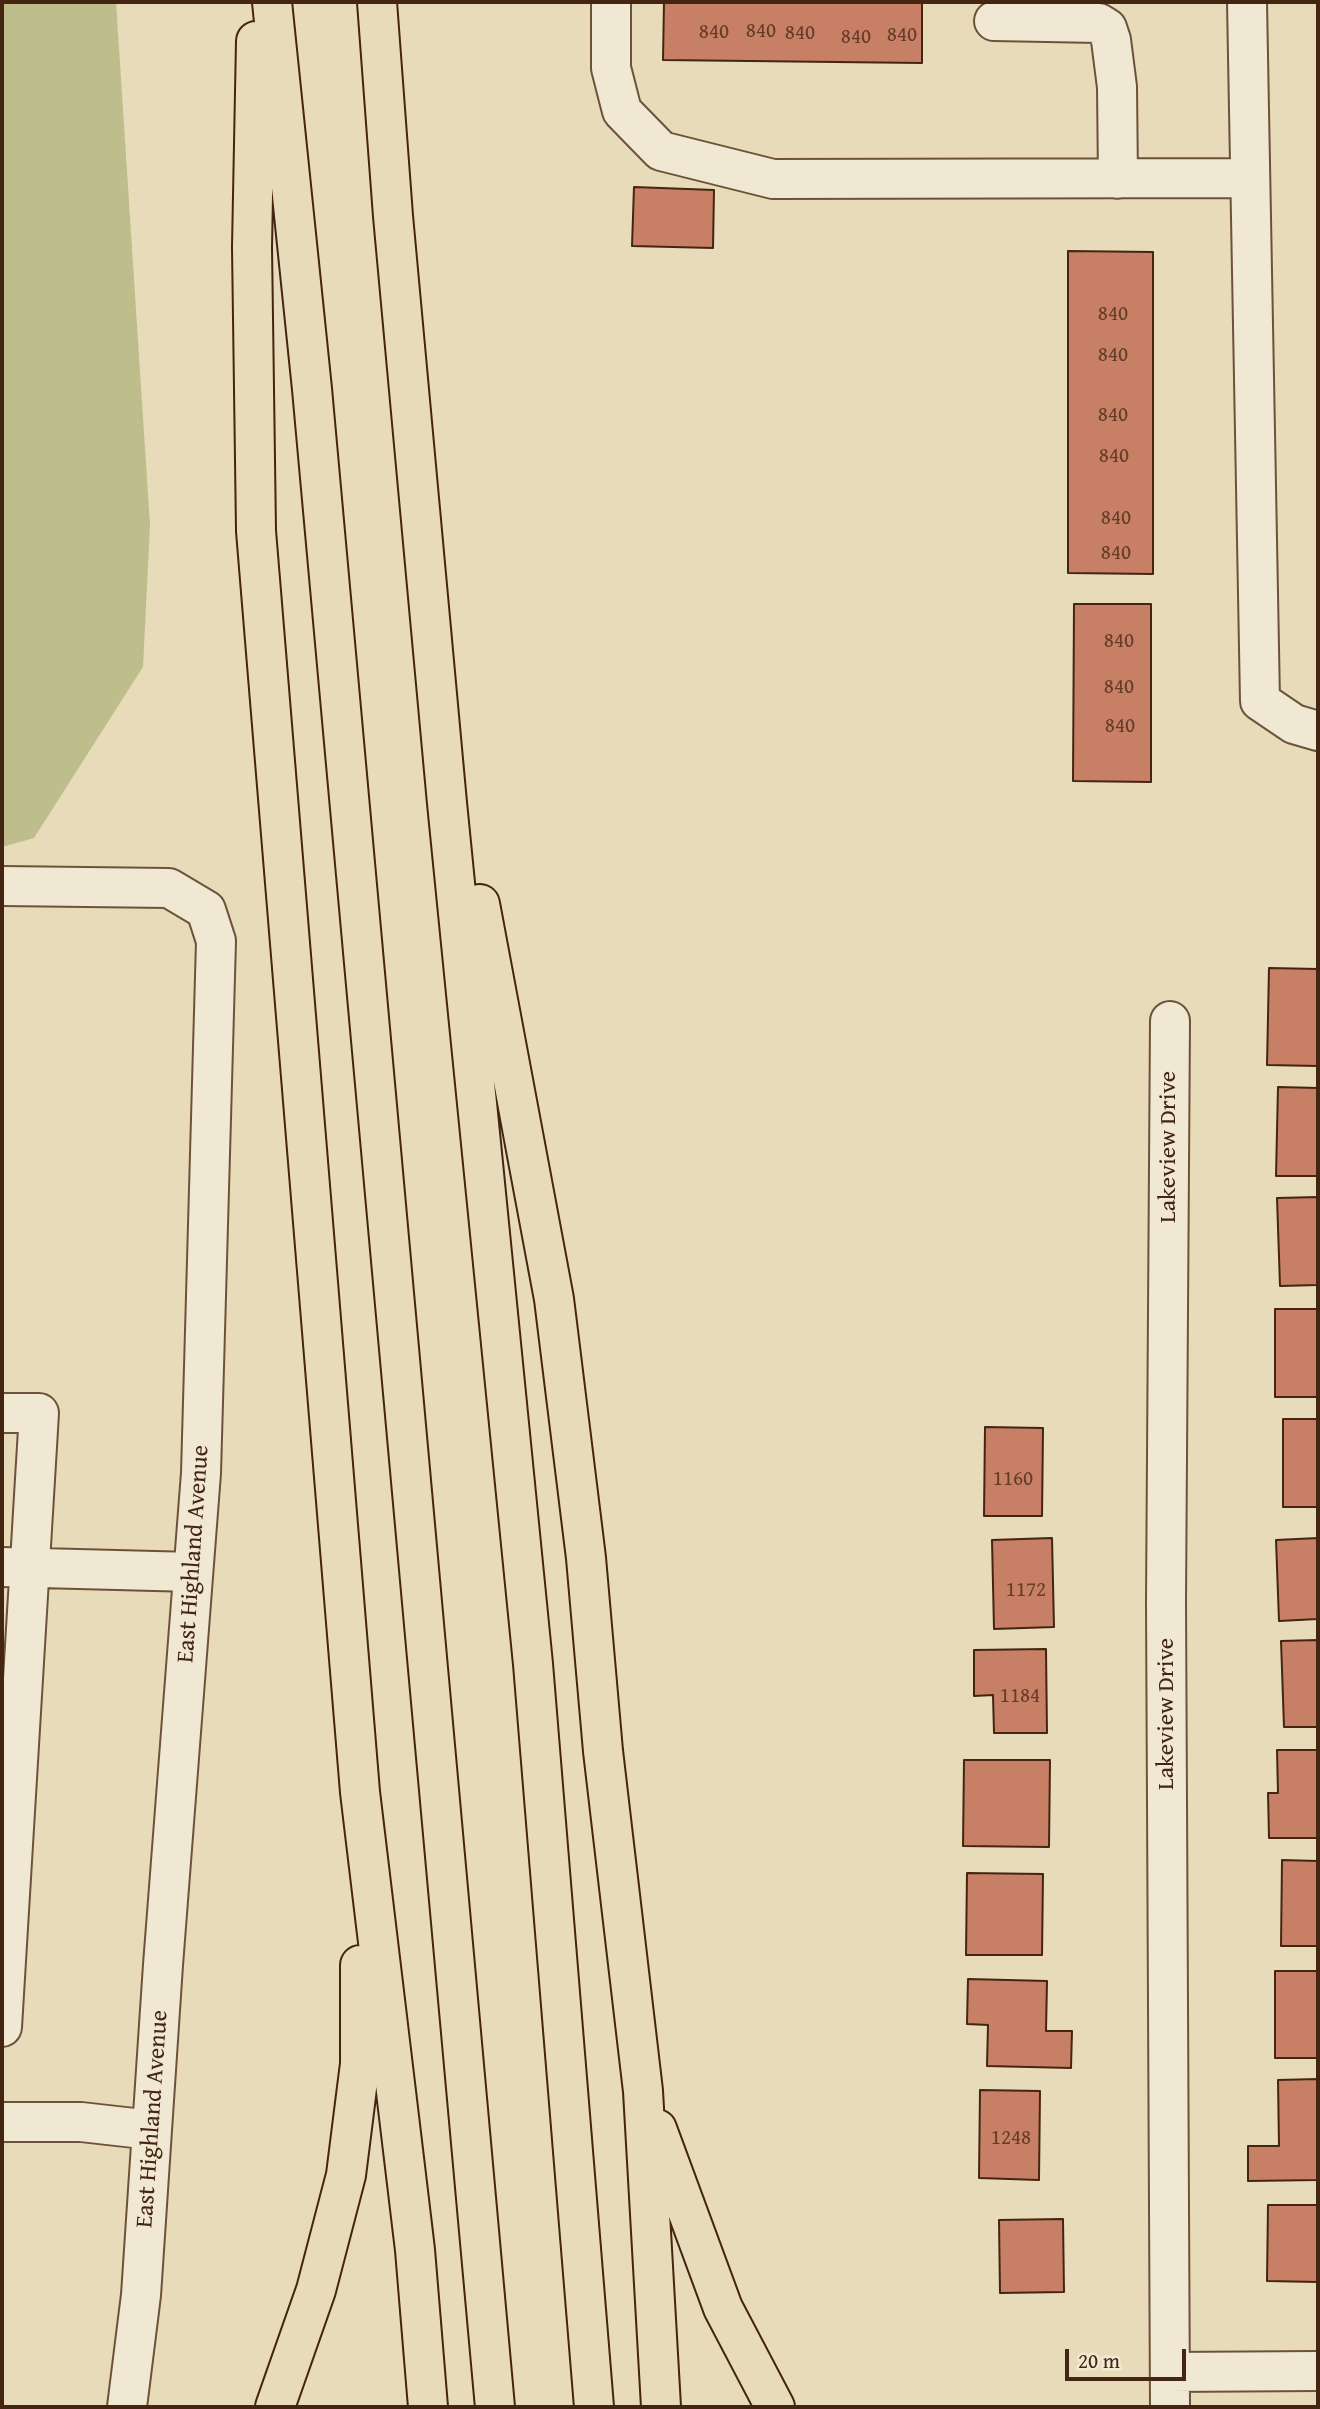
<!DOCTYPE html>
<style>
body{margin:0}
#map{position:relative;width:1320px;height:2409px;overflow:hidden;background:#e8dbb9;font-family:"Gentium Book Plus",serif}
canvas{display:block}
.frame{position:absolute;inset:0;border:4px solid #442511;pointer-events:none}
.scale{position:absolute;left:1065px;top:2349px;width:121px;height:32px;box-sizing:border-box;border:4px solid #442511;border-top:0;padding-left:9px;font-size:21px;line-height:24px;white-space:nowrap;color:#442511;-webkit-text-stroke:5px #f0e8d2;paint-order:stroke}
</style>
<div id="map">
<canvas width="1320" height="2409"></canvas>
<div class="frame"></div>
<div class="scale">20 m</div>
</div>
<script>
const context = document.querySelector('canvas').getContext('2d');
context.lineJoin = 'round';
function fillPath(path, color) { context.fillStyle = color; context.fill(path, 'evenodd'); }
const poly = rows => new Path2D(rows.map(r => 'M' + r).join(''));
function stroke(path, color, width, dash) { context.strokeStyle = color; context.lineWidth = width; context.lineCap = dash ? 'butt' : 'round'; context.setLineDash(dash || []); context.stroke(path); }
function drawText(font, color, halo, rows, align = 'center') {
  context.font = font + ' "Gentium Book Plus",serif'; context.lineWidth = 5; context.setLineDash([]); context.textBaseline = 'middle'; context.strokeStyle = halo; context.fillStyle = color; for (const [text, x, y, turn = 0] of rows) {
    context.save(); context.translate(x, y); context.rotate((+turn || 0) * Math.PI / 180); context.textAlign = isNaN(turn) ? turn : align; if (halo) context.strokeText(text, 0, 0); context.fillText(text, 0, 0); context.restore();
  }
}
fillPath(poly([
 [2,2,116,2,150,525,143,667,34,838,2,847]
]), '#bdbe8b');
const building = poly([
 [664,2,922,2,922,63,663,60,664,2],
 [1318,2,1318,133,1317,133,1318,2],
 [634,187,714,190,713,248,632,246,634,187],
 [1068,251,1153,252,1153,574,1068,573,1068,251],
 [1074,604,1151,604,1151,782,1073,781,1074,604],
 [1269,968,1318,969,1318,1066,1267,1065,1269,968],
 [1278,1087,1318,1088,1318,1176,1276,1176,1278,1087],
 [1318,1197,1318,1285,1280,1286,1277,1198,1318,1197],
 [1275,1309,1318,1309,1318,1397,1275,1397,1275,1309],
 [1283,1419,1318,1419,1318,1507,1283,1507,1283,1419],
 [985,1427,1043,1428,1042,1516,984,1516,985,1427],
 [1052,1538,1054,1627,994,1629,992,1540,1052,1538],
 [1318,1538,1318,1619,1279,1621,1276,1540,1318,1538],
 [1318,1640,1318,1727,1284,1727,1281,1641,1318,1640],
 [1046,1649,1047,1733,994,1733,993,1695,974,1696,974,1650,1046,1649],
 [1277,1750,1318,1750,1318,1838,1269,1838,1268,1793,1278,1793,1277,1750],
 [964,1760,1050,1760,1049,1847,963,1846,964,1760],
 [1282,1860,1318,1861,1318,1946,1281,1946,1282,1860],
 [967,1873,1043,1874,1042,1955,966,1955,967,1873],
 [1275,1971,1318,1971,1318,2058,1275,2058,1275,1971],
 [968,1979,1047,1981,1046,2031,1072,2031,1071,2068,987,2066,988,2025,967,2024,968,1979],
 [1318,2079,1318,2180,1248,2181,1248,2146,1279,2146,1278,2080,1318,2079],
 [980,2090,1040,2091,1039,2180,979,2178,980,2090],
 [1268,2205,1318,2205,1318,2282,1267,2281,1268,2205],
 [1063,2219,1064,2292,1000,2293,999,2220,1063,2219]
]);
fillPath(building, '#c78066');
stroke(building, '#442511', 2);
const minor = poly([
 [611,2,611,68,622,111,661,151,773,179,1250,178],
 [1247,2,1260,701,1294,724,1318,731],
 [994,21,1099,23,1107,28,1111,40,1117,87,1118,179],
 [2,886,169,888,206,910,216,941,201,1473,163,1965,141,2295,127,2407],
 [2,1413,39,1413,2,2027],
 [2,1567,193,1572],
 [2,2122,81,2122,152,2130],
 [1170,2372,1318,2371],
 [1170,2407,1166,1601,1170,1021]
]);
const highway = poly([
 [272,2,312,389,495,2407],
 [377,2,393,216,447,803,533,1664,594,2407],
 [256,41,252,247,256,531,360,1792,415,2250,428,2407],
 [480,904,554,1299,586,1558,603,1751,643,2091,661,2407],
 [657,2129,723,2308,775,2407],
 [275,2407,316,2290,346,2175,360,2064,360,1965]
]);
stroke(minor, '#6d523b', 42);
stroke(highway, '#442511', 42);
stroke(minor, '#f0e8d2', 38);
stroke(highway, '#e8dbb9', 38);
drawText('21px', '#653c26', null, [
 ["840",761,32],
 ["840",714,33],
 ["840",800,34],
 ["840",902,36],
 ["840",856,38],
 ["840",1113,315],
 ["840",1113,356],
 ["840",1113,416],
 ["840",1114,457],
 ["840",1116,519],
 ["840",1116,554],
 ["840",1119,642],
 ["840",1119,688],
 ["840",1120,727],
 ["1160",1013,1480],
 ["1172",1026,1591],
 ["1184",1020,1697],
 ["1248",1011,2139]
]);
drawText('24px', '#442511', '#f0e8d2', [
 ["Lakeview Drive",1169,1147,-90],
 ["East Highland Avenue",194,1554,-86],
 ["Lakeview Drive",1167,1714,-90],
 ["East Highland Avenue",153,2119,-86]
]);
</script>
